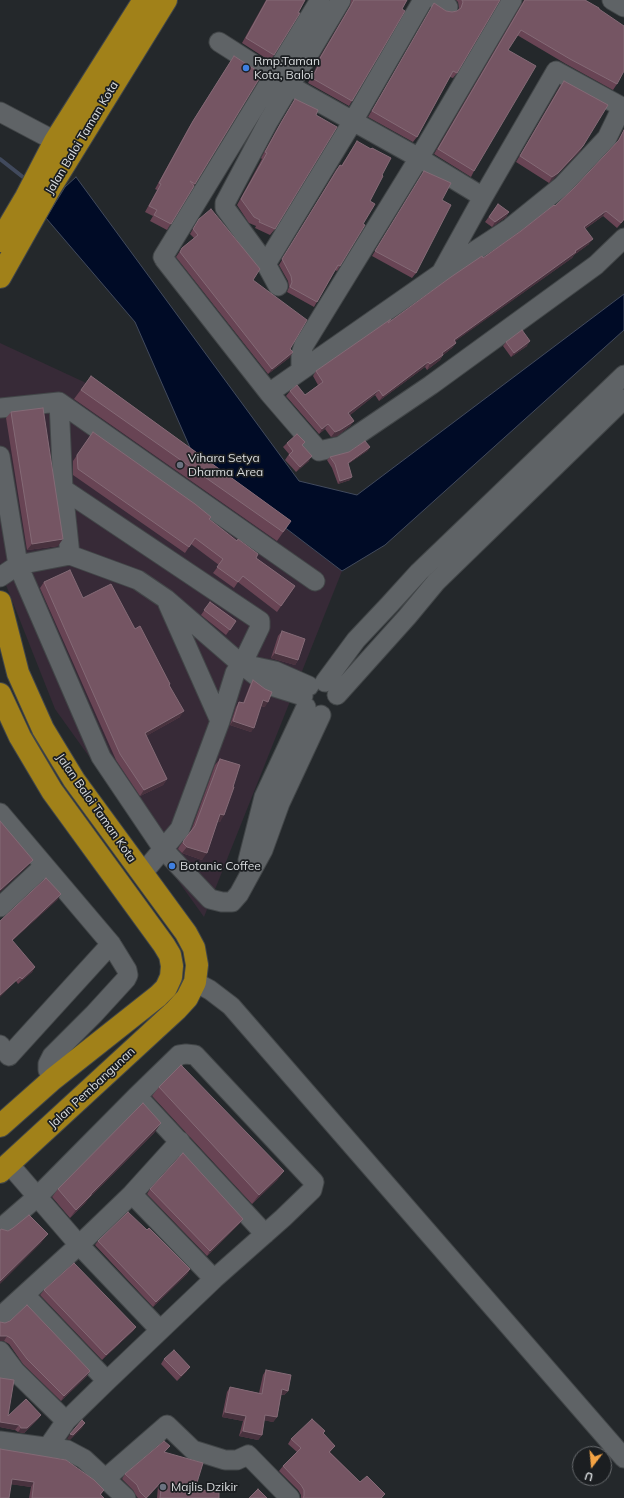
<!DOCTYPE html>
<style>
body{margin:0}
#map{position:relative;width:624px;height:1498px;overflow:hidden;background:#24282b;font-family:Mulish,sans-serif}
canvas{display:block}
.north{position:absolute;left:572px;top:1446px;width:40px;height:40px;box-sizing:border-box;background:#1b1e21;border:1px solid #676a6d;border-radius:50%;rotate:196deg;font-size:11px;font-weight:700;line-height:16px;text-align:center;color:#d9dcde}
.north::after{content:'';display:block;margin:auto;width:14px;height:18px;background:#f4a344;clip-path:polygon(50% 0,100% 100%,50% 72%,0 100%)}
</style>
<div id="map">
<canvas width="624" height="1498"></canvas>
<div class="north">U</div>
</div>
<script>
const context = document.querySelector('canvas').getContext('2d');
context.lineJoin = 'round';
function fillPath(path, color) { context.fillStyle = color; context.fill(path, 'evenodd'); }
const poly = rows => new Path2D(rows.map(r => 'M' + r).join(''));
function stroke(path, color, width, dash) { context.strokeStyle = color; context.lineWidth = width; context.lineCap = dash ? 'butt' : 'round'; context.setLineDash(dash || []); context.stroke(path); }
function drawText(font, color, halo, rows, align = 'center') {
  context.font = font + ' Mulish,sans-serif'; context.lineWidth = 3.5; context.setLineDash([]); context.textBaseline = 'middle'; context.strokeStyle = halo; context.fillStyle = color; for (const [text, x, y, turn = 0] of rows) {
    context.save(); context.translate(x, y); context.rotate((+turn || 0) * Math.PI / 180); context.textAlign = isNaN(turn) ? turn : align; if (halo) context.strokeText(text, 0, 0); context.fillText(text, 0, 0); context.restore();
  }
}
fillPath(poly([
 [0,343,97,388,195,459,342,571,204,917,55,709,4,580,0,563]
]), '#372a37');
const water = poly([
 [76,177,299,481,357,495,624,294,624,330,385,545,342,571,195,459,135,322,46,218,65,187,76,177]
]);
fillPath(water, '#000b26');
stroke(water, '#414a5d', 1);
stroke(poly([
 [0,159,28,181]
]), '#414a5d', 4);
const minor = poly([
 [437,0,448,7],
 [612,0,624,7],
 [219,42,274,77,419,158,483,197],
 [0,112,55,141],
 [163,257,320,0],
 [164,259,269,393,319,451,341,446,431,385,596,265,624,238],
 [266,264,353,121,423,0],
 [278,286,266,264,225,208,225,203,268,122,341,0],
 [301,370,301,354,304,345,419,158,512,0],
 [269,393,441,273,510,228,562,186,607,138,622,107,556,71,483,197,441,273],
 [59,402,63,489,70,555],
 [0,408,59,402,315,581],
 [0,456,18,565,101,757,163,849,210,899,222,902,232,902,239,894,263,850,280,803,321,715],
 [63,489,260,621,260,627,247,654,235,673,220,721,180,829,142,874],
 [0,577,18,565,70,555,138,580,166,599,241,664,268,685,303,696],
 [168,604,220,721],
 [247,665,275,671,309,686],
 [325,682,356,640,389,605,419,572,624,375],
 [337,695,407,617,436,582,624,399],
 [0,813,111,944,127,970,128,975,126,979,94,1014,52,1056,48,1064,48,1070,53,1079],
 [248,860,264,797,306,707],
 [0,907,44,866],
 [195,982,210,990,231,1006,624,1458],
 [0,1045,9,1056,111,944],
 [137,1096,265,1234],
 [9,1164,79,1245,160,1330],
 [132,1194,214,1279],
 [0,1229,37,1197,137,1096,179,1055,186,1054,195,1055,314,1182,312,1190,283,1218,214,1279,107,1381,66,1421,48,1447],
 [25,1295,107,1381],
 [0,1317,79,1245,132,1194,180,1141],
 [0,1351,15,1371],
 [0,1369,15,1371,66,1421],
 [0,1441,67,1450,84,1459,126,1498],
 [105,1479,167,1425,193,1450,225,1460,237,1460,248,1455,290,1498]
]);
const highway = poly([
 [0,241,26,197,55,141,144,0],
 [0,277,50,188,166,0],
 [0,602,18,673,43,729,74,780,186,933,194,948,197,965,195,982,187,998,176,1010,0,1172],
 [0,694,20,737,52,791,164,945,170,955,172,966,171,977,166,988,158,996,53,1079,0,1126]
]);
stroke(minor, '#424648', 21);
stroke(highway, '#424648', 24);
stroke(minor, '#5f6366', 19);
stroke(highway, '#a18119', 22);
fillPath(poly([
 [266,0,305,0,274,55,270,61,242,43],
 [351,0,407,0,352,101,349,106,308,83,317,66,315,65,350,6],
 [456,0,500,0,457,73,453,78,450,77,417,137,413,142,368,117,431,9,434,3,446,11,452,12,457,11,458,10,459,8,458,2],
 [524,0,585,0,599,9,617,84,613,90,566,64,517,35,508,50,474,171,471,177,434,154],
 [234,56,262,74,167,230,150,221,153,216,145,212,157,190,155,189,189,127],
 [564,81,583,146,580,151,554,178,549,183,516,162,560,86],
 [295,99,316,115,275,229,270,235,255,228,256,226,249,223,237,205,262,159,261,158,278,127],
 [624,130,624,220,617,228,603,216,585,229,589,244,574,255,572,258,455,341,456,343,452,348,443,355,440,360,427,370,425,367,379,401,375,395,350,415,354,421,350,426,337,436,331,437,325,429,319,434,286,396,290,391,305,395,318,385,313,376,316,371,388,323,483,258,555,206,574,188,617,142],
 [357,141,382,175,340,266,337,271,335,270,314,307,287,292,289,287,288,281,279,265,336,170,340,165,341,166],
 [424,171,442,200,416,273,412,278,372,256],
 [498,204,509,212,506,217,492,227,485,222],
 [199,219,253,280,290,349,293,352,289,358,268,374,176,257,182,248,194,238,190,234],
 [506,342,527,346,511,357,503,346],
 [91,376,291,521,277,541,74,399],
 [11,412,58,546,27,550,6,418],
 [93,432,209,519,256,558,295,586,277,612,238,582,234,588,213,573,219,565,191,544,185,553,73,475,73,461],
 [287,443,302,445,309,461,296,472,285,460,289,454,283,447],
 [370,447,367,451,348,464,350,480,338,484,332,468,327,460,330,457],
 [44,582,83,598,135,629,169,685,180,717,146,736,167,779,163,785,140,796,116,760,40,588],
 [210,602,236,621,226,635,201,615],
 [282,631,298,660,295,665,271,658,278,636],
 [253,680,265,707,261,706,251,732,230,725,236,707,239,702,243,703,250,685],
 [220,759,233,787,220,822,217,821,202,860,182,853,178,849,179,847,191,831,215,765],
 [58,899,12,941,35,967,32,972,18,984,16,981,0,921],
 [159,1087,284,1171,277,1180,252,1204,152,1096],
 [155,1132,89,1198,85,1203,70,1218,52,1197,58,1189],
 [150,1189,243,1219,240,1223,207,1256,147,1194],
 [147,1230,190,1269,187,1274,153,1307,95,1245,98,1241],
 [44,1290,136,1327,133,1331,102,1360,40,1295],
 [0,1322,90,1371,87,1376,61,1401,23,1364,9,1344,4,1341],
 [164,1359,187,1371,177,1381,161,1364],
 [266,1370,288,1391,284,1395,281,1395,277,1417,273,1422,264,1420,262,1435,258,1440,239,1436,243,1421,222,1417,227,1392,230,1387,259,1393,263,1375],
 [0,1378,8,1416,41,1415,38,1419,24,1433,18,1432,15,1430,0,1427],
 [325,1431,323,1434,335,1446,330,1452,360,1482,385,1494,382,1498,301,1498,301,1495,298,1490,279,1471,283,1466,297,1452,288,1444,291,1439],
 [170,1446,165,1452,195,1489,219,1498,157,1498,158,1486,147,1498,138,1498,137,1497,133,1490,122,1479,125,1474],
 [0,1449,104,1490,101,1495,104,1498,29,1498,31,1487,11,1484]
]), '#684454');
fillPath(poly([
 [583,146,580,151,554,178,549,183,552,177],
 [606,211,603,216,580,232,584,227],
 [509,212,506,217,492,227,495,222],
 [593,239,589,244,574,255,572,258,450,345,454,340],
 [530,341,527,346,511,357,514,353],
 [456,343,452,348,443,355,440,360,427,370,430,364,442,353],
 [293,352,289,358,268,374,272,369],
 [428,362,425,367,379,401,383,396],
 [379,390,375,395,345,419,348,413],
 [354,421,350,426,337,436,331,437,335,432],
 [328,424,325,429,319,434,322,429],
 [370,447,367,451,345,466,348,463],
 [312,456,309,461,296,472,300,467],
 [352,477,350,480,338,484,340,481],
 [63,539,58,546,27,550,32,544],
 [275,653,298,660,295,665,271,658],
 [263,700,268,702,265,707,260,705],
 [184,711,180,717,141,739,145,733],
 [233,721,254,728,251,732,230,725],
 [167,779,163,785,140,796,144,790],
 [220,814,224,815,220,822,215,820],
 [187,847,207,853,202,860,182,853],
 [33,860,29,865,0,892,0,890],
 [61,894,58,899,8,944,12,940],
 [35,967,32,972,18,984,22,979],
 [20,977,0,997,0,995],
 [161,1123,155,1132,89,1198,85,1203,70,1218,76,1210,91,1194],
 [284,1171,277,1180,252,1204,259,1195],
 [243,1219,240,1223,207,1256,210,1251],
 [48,1234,41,1243,0,1284,0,1281],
 [190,1269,187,1274,153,1307,156,1302],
 [136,1327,133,1331,102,1360,106,1355],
 [0,1336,7,1336,4,1341,0,1341],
 [190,1367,187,1371,177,1381,181,1376],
 [90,1371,87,1376,61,1401,64,1396],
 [282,1389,288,1391,284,1395,279,1394],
 [225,1412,246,1416,243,1421,222,1417],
 [41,1415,38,1419,24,1433,18,1432,21,1428],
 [265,1415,277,1417,273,1422,262,1420],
 [0,1422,19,1425,15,1430,0,1427],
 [85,1423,82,1428,70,1440,67,1439,70,1434],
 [243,1431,262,1435,258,1440,239,1436],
 [12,1479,34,1482,31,1487,9,1484],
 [162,1481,158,1486,147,1498,146,1498]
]), '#48323e');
const building = poly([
 [267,0,305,0,298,13,300,13,274,55,246,38,267,0],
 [354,0,407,0,402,9,405,11,352,101,312,78,321,61,319,60,354,0],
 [462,0,500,0,457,73,453,71,417,137,372,111,434,3,446,11,452,12,457,11,461,8,463,2,462,0],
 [525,0,585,0,599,8,599,9,624,26,624,71,617,84,570,59,521,30,508,50,536,66,474,171,438,149,525,0],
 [234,56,262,74,195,184,190,181,194,186,171,224,154,215,157,210,149,206,161,184,159,183,193,121,234,56],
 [564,81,608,105,583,146,558,173,552,177,520,156,564,81],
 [295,99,318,110,316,115,337,127,275,229,259,222,260,220,254,217,241,199,267,153,265,152,282,121,295,99],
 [624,130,624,219,621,223,606,211,584,227,593,239,575,251,576,252,454,340,456,343,442,353,443,355,430,364,428,362,383,396,379,390,348,413,354,421,340,430,335,432,328,424,322,429,290,391,297,385,305,395,323,382,316,371,391,319,388,323,451,277,482,256,483,258,521,231,554,205,555,206,574,188,619,140,624,130],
 [357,141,371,149,372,148,391,158,382,175,383,176,370,201,375,204,363,224,365,225,340,266,338,265,317,302,290,287,292,282,291,276,282,259,340,165,342,166,357,141],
 [424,171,451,183,442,200,451,205,416,273,375,251,424,171],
 [498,204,509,212,495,222,489,217,498,204],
 [211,209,260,269,253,280,307,320,290,349,293,352,272,369,180,252,182,248,198,235,193,229,199,219,211,209],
 [522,330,530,341,514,353,506,342,522,330],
 [91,376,291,521,283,532,81,390,91,376],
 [43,408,63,539,32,544,11,412,43,408],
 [93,432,195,504,211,517,209,519,237,541,238,539,258,554,256,558,295,586,281,606,243,576,238,582,217,567,223,559,195,538,189,547,78,469,77,455,93,432],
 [297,434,305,442,302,445,312,456,300,467,289,455,293,451,287,443,297,434],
 [365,441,370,447,348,463,352,477,340,481,335,464,330,457,349,452,365,441],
 [70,570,83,598,111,584,135,629,140,626,170,684,169,685,184,711,145,733,167,779,144,790,120,754,44,582,70,570],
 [210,602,236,621,230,630,204,610,210,602],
 [282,631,305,639,298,660,275,653,282,631],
 [253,680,265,689,272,692,268,702,263,700,254,728,233,721,239,702,244,703,253,680],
 [220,759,240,765,233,787,234,787,224,815,220,814,207,853,187,847,183,843,184,840,195,826,220,759],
 [0,821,33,860,0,890,0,821],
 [46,878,61,894,12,940,35,967,22,979,20,977,0,995,0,921,46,878],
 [181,1065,284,1171,259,1195,159,1087,181,1065],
 [143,1103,161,1123,91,1194,91,1195,76,1210,58,1189,143,1103],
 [183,1153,243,1219,210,1251,150,1189,183,1153],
 [128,1212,147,1230,149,1228,190,1269,156,1302,98,1241,128,1212],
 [29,1215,48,1234,0,1281,0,1231,1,1229,8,1231,13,1228,29,1215],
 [74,1263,136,1327,106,1355,44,1290,74,1263],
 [27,1305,90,1371,64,1396,27,1359,12,1339,7,1336,0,1336,0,1322,5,1323,10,1321,27,1305],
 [174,1350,190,1367,181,1376,164,1359,174,1350],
 [266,1370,291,1375,288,1391,282,1389,277,1417,265,1415,262,1435,243,1431,246,1416,225,1412,230,1387,262,1394,266,1370],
 [0,1378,14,1380,8,1416,26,1399,41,1415,27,1428,21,1428,19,1425,0,1422,0,1378],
 [312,1419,325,1431,323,1433,335,1446,329,1452,360,1482,367,1476,385,1494,381,1498,303,1498,304,1496,304,1490,301,1485,283,1466,301,1448,291,1439,312,1419],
 [82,1420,85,1423,73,1435,70,1434,82,1420],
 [164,1441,170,1446,164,1452,203,1463,195,1489,219,1492,219,1498,160,1498,162,1481,146,1498,140,1492,137,1485,125,1474,164,1441],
 [0,1449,66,1460,94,1480,104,1490,100,1494,104,1498,32,1498,34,1482,12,1479,9,1498,0,1498,0,1449],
 [258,1489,267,1498,249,1498,258,1489]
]);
fillPath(building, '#755563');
stroke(building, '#846a76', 1);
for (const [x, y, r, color] of [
 [246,68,4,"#3f7fe0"],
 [180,465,4,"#6b7280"],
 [172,866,4,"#3f7fe0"],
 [163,1487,4,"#6b7280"]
]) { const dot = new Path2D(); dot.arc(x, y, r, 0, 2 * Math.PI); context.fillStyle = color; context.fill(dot); stroke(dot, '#1b1e21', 1.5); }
drawText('12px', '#d9dcde', '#1b1e21', [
 ["Rmp.Taman",254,61],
 ["Kota, Baloi",254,75],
 ["Vihara Setya",188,458],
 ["Dharma Area",188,472],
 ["Botanic Coffee",180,866],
 ["Majlis Dzikir",171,1487]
], 'left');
drawText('12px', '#d9dcde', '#1b1e21', [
 ["Jalan Baloi Taman Kota",82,138,-59],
 ["Jalan Baloi Taman Kota",96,808,55],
 ["Jalan Pembangunan",92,1088,-43]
]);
</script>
